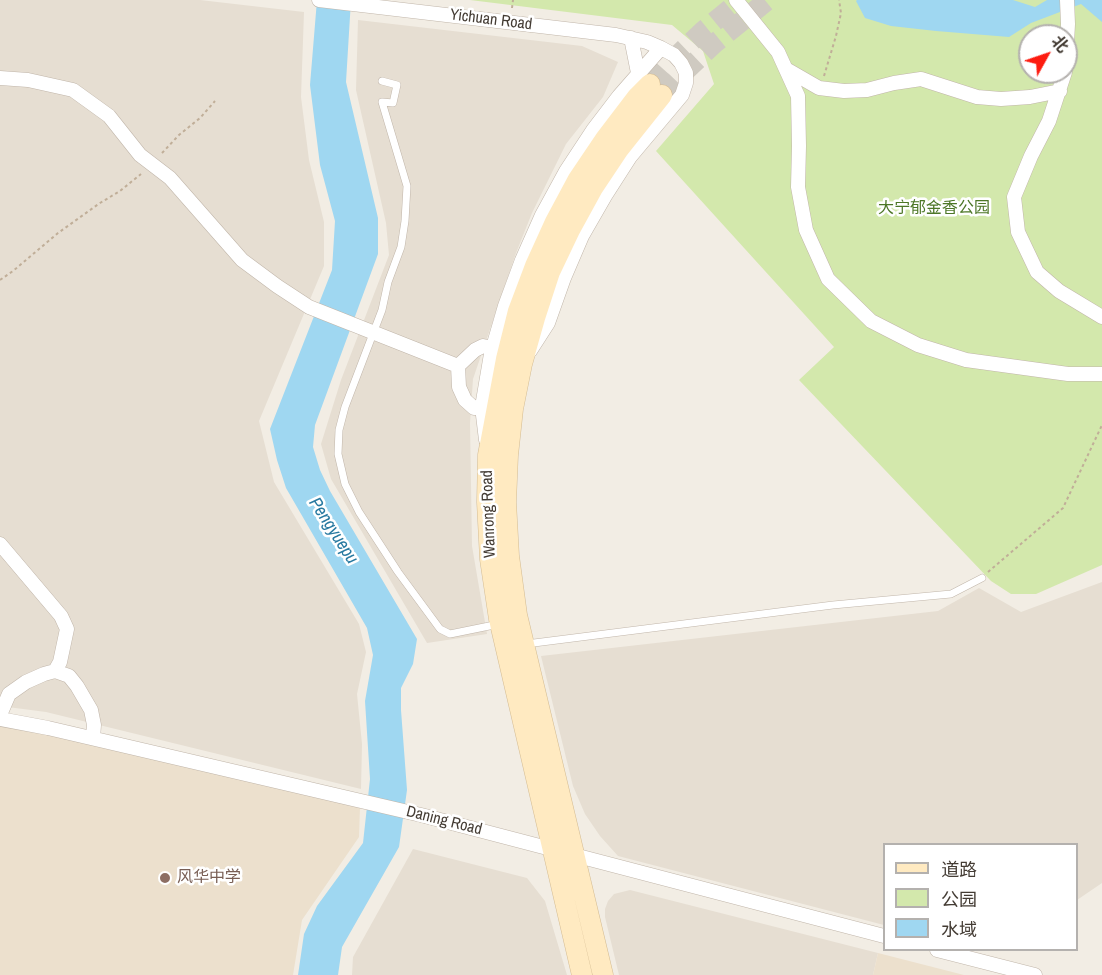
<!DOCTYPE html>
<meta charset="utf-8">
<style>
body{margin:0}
#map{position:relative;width:1102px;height:975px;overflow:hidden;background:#f2ede4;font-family:"Archivo Narrow","Noto Sans SC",sans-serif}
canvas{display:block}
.legend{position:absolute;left:883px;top:843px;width:195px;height:108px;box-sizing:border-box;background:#fff;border:2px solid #b4b1ae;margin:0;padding:8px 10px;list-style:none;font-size:18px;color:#443c34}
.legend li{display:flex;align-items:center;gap:12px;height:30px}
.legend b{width:30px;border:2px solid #b4b1ae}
.north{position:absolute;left:1018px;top:24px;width:60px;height:60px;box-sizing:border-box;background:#fff;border:2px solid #b4b1ae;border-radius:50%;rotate:50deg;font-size:16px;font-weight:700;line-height:24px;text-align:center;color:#443c34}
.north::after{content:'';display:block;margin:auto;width:21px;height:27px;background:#fd1c10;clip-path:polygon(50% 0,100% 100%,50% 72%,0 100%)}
</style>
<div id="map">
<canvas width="1102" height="975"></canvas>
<ul class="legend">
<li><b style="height:8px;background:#ffeac1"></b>道路</li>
<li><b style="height:16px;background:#d3e8ac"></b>公园</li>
<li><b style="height:16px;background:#9fd7f1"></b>水域</li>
</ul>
<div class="north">北</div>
</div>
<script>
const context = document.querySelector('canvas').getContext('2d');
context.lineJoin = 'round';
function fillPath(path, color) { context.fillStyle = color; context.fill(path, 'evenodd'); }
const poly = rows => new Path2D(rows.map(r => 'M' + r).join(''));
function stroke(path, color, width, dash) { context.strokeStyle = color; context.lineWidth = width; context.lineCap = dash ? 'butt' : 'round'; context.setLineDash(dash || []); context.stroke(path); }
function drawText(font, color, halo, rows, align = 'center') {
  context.font = font + ' "Archivo Narrow","Noto Sans SC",sans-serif'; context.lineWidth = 5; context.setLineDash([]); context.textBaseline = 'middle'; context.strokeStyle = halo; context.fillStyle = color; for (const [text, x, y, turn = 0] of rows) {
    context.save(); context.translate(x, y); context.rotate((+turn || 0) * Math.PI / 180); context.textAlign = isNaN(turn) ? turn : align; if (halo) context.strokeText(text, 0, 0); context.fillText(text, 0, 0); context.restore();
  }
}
fillPath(poly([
 [0,0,200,0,304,12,301,97,309,160,324,222,324,266,259,421,274,482,359,624,366,652,357,694,362,744,361,789,46,712,0,706],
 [358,20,582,46,618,62,603,97,566,144,532,213,516,253,473,379,470,423,472,546,487,634,427,643,331,479,321,444,341,380,389,255,386,223,356,90],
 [1102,582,1102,883,1077,900,1076,844,884,844,884,925,618,856,600,836,585,814,573,786,541,656,938,611,979,588,1021,612],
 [413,849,527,878,545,901,567,975,352,975,353,957],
 [630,890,878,953,873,975,619,975,605,917,605,909,608,901,614,894]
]), '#e6ded2');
fillPath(poly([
 [0,726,29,730,360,807,359,837,302,920,293,975,0,975],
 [878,953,964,975,873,975]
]), '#ece0cd');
fillPath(poly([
 [470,0,1102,0,1102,565,1036,594,1011,594,991,581,799,380,834,347,656,151,714,84,703,51,672,25],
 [1030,36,1066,36,1066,72,1030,72]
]), '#d3e8ac');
fillPath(poly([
 [317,0,351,0,346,82,378,218,378,254,315,425,313,447,320,470,330,491,417,639,413,664,401,688,401,710,407,790,399,847,342,947,338,975,298,975,304,934,317,906,363,843,370,779,365,701,373,655,367,628,286,488,277,460,270,429,332,270,335,221,320,165,310,85],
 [857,0,1013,0,1035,7,1047,0,1102,0,1102,22,1081,4,1031,23,1009,37,936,31,891,26,865,18,856,1]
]), '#9fd7f1');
stroke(poly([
 [650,84,667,65,704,30,741,0],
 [662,95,679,77,715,43,768,0]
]), '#cfcac1', 20, [20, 10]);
const lane = poly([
 [382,81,397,85,393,103,382,102,407,186,405,221,401,247,388,282,382,310,345,407,339,430,338,454,345,484,359,512,398,572,440,629,450,634,499,624],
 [526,644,833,605,951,594,982,578]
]);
const street = poly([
 [319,0,616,35,647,42,661,48,674,55,681,63,686,73,686,83,682,95,630,157,605,196,582,236,564,278,548,323,530,351],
 [736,0,778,52,798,96,799,146,798,187,806,230,828,279,871,321,918,345,966,360,1068,374,1102,374],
 [631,38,638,73],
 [1066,60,1068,24,1067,0],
 [786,69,819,88,844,91,867,90,894,83,921,79,977,97,1001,99,1030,97,1060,91],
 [1065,72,1049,121,1031,156,1014,197,1018,232,1037,272,1059,291,1102,317],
 [0,78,28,80,73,90,109,116,140,155,170,178,242,260,277,286,309,307,458,366,459,387,465,400,474,408,482,407],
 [458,366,475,350,483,346,493,348],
 [486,440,482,407,491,354,505,306,522,260,542,215,566,171,593,130,619,96,661,48],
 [0,544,61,616,67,629,60,662,55,671,44,674,26,682,9,694,0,715],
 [55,671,69,676,77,686,91,710,94,725,93,738],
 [0,719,48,728,421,815,884,936],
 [937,950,1035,975]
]);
const secondary = poly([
 [582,975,499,619,490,559,487,502,488,455,506,359,518,311,535,266,555,222,578,179,605,139,637,97,650,84],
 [603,975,517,615,509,556,506,502,508,455,513,409,522,364,535,318,550,272,570,230,593,188,619,149,662,95]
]);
stroke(lane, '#c1b6aa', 8);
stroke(street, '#c1b6aa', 15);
stroke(secondary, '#d4bc93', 21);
stroke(poly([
 [512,8,513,0],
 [824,76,836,36,841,13,839,0],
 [162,153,179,135,200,118,215,101],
 [0,280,13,271,58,233,100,203,120,191,141,174],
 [988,572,1063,508,1102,425]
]), '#c0ae98', 2, [3, 3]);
stroke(lane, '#fff', 7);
stroke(street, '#fff', 14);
stroke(secondary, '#ffeac1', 20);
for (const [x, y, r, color] of [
 [165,878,6,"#8d6e63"]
]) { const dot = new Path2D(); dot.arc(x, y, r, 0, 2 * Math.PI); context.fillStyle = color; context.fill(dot); stroke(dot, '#fff', 2); }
drawText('16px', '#443c34', '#fff', [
 ["Yichuan Road",491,20,7],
 ["Wanrong Road",489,514,-92],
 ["Daning Road",444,821,14]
]);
drawText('16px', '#4d7727', '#fff', [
 ["大宁郁金香公园",934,209]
]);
drawText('16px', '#785e54', '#fff', [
 ["风华中学",177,878]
], 'left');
drawText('italic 18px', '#297aa1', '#fff', [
 ["Pengyuepu",333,531,57]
]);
</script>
